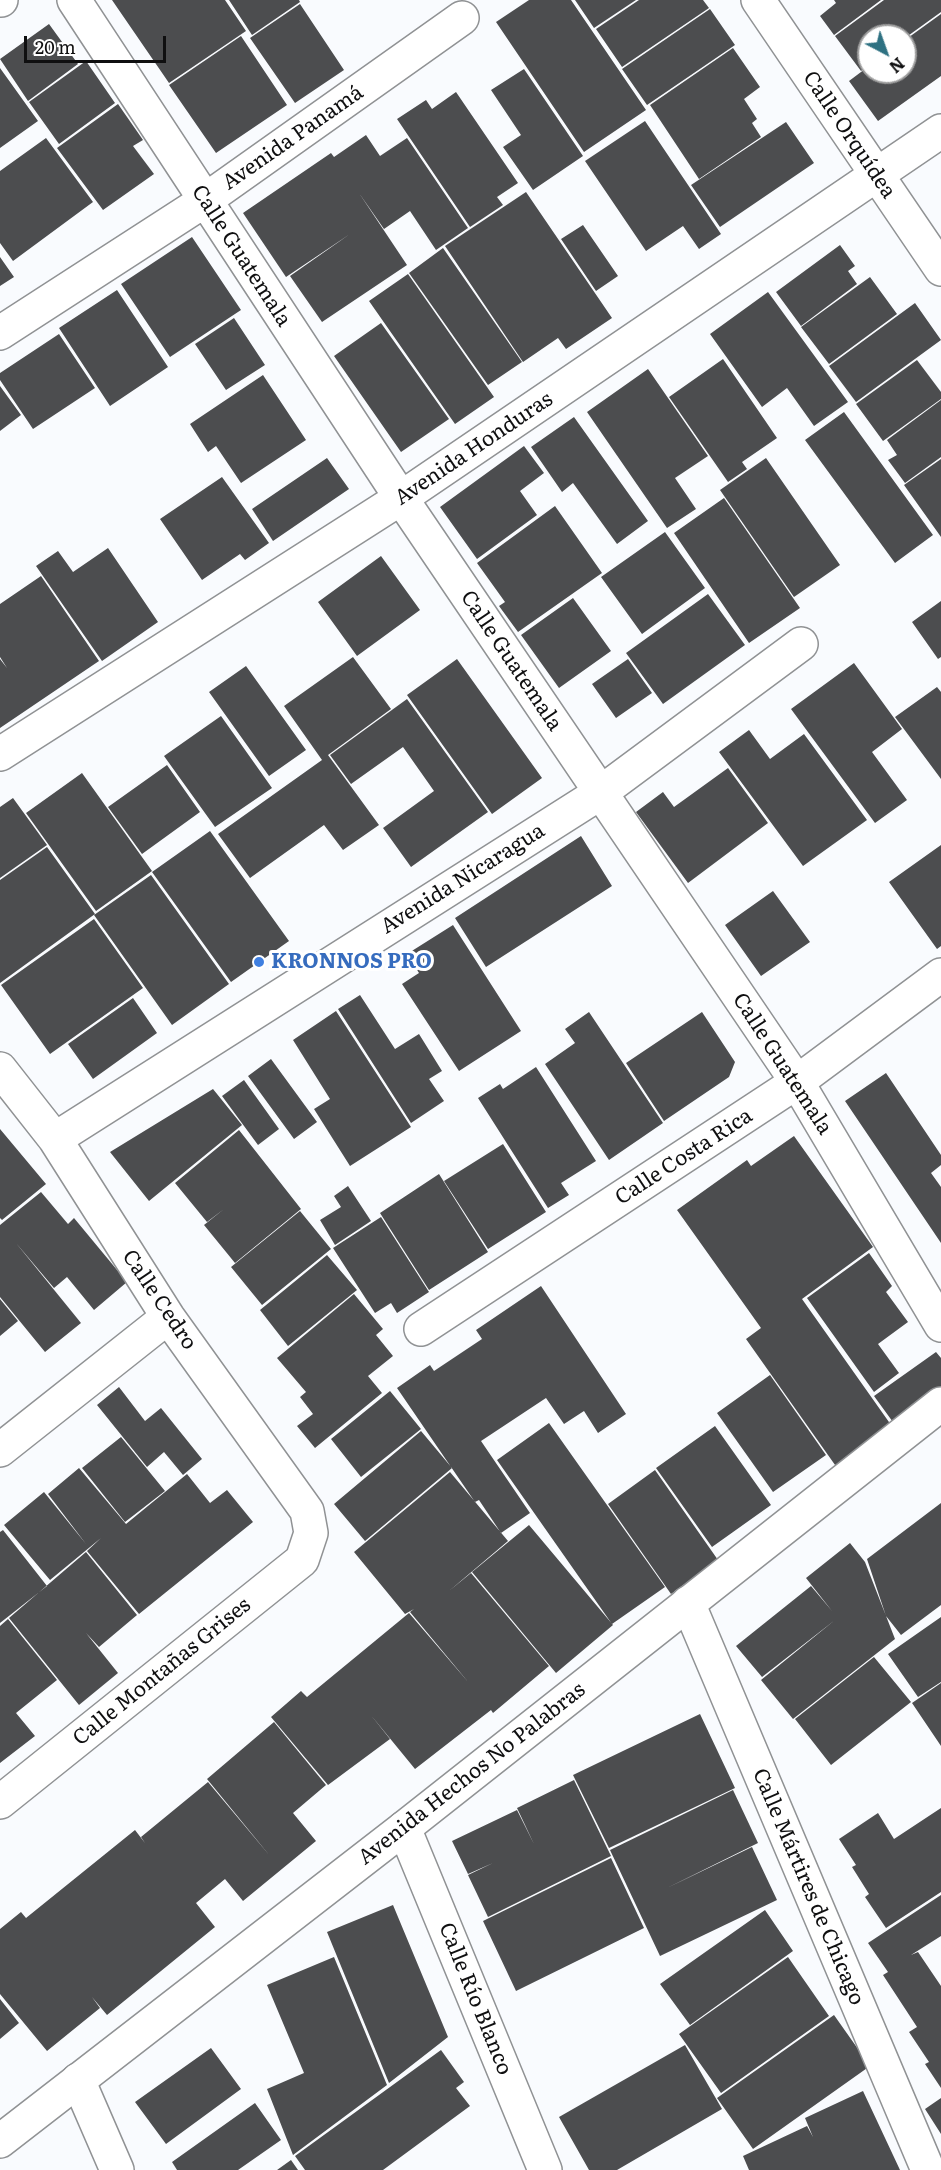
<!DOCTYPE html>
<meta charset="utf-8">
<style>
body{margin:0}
#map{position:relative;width:941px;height:2170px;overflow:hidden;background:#f9fbfe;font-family:Literata,serif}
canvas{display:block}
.north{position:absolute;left:857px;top:24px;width:60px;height:60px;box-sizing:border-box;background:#fff;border:2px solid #9f9f9f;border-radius:50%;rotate:139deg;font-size:16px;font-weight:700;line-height:24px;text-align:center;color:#0f0f10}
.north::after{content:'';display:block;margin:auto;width:21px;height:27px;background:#2e7182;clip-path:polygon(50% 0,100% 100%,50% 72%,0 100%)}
.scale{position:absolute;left:24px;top:36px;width:142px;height:27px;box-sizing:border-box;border:3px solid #0f0f10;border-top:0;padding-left:8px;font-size:18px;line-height:21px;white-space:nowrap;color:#0f0f10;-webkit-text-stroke:4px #fff;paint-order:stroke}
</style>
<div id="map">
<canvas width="941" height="2170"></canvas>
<div class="north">N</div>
<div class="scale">20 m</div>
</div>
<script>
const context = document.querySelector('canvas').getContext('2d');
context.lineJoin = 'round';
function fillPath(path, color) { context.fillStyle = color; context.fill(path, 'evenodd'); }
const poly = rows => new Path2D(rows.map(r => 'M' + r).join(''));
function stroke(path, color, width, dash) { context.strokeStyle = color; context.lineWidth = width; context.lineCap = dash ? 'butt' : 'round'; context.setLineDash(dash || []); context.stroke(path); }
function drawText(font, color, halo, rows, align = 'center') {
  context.font = font + ' Literata,serif'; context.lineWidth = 6; context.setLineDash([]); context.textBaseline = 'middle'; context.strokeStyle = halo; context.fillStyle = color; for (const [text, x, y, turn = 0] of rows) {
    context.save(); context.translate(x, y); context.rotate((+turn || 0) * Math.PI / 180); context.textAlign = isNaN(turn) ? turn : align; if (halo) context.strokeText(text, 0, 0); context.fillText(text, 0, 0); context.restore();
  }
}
fillPath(poly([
 [112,0,225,0,246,31,169,83],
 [229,0,299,0,300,2,252,35],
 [529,0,571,0,646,110,584,152,496,22],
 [575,0,636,0,594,28],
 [639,0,703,0,709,8,622,67,596,29],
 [834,0,881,0,834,35,820,16,836,3],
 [884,0,941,0,941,12,905,38,905,36,869,36,869,65,861,71,835,36],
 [300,4,344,70,295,103,250,38],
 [710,9,735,45,647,105,622,69],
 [941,14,941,76,878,121,849,81,869,66,869,72,905,72,905,40],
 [49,24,78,64,28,101,0,59],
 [241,36,287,105,216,153,169,85],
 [733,48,760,87,744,99,757,119,752,123,761,137,699,179,650,105],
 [86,61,115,103,59,144,29,102],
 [0,68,38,121,0,148],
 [524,69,583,156,533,190,503,147,521,135,491,90],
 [456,92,518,183,497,197,503,205,470,227,397,119,426,100,432,109],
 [118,104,143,140,133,146,154,174,103,210,57,148],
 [645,121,721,234,699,249,683,226,646,251,585,161],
 [786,122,814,163,720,227,691,185],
 [366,135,380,156,407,138,468,228,436,250,410,211,384,229,359,193,407,265,322,322,290,276,350,234,286,277,243,213,331,153,334,157],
 [46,138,93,202,13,261,0,243,0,171],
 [526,192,612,318,566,349,558,338,523,362,445,246],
 [583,225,618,276,596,291,561,239],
 [192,237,241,310,170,357,121,284],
 [840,245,855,266,848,271,857,284,801,326,776,292],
 [443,248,522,362,488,385,409,273],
 [0,257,14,277,0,286],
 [408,274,494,397,455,424,369,301],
 [870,277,897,314,829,364,801,327],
 [117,290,168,367,110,406,59,328],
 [768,292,848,402,814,426,787,388,762,407,710,334],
 [915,303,941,340,856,402,829,366],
 [234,318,265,365,226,390,195,344],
 [381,323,449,419,401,452,334,356],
 [59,334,95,388,33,429,0,380,0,373],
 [723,359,777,438,742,462,747,469,728,482,669,397],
 [917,360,941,392,941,399,883,441,856,404],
 [648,369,708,456,675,478,696,509,667,528,587,412],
 [263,375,306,440,241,483,216,446,208,452,190,424],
 [0,386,21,415,0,431],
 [941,400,941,457,905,483,888,460,897,455,887,440],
 [844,412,933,535,895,563,805,440],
 [574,417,648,521,617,544,573,483,562,492,531,447],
 [524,446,544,473,520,491,537,515,477,559,440,507],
 [327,458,349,489,273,541,252,509],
 [766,458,840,565,794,597,720,490],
 [941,459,941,537,904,485],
 [222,477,269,543,245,560,240,554,202,580,160,519],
 [724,498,800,608,749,643,674,533],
 [555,506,602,573,518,632,499,606,505,602,477,563],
 [665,532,705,588,642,634,601,577],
 [108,548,158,622,102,661,36,566,58,551,73,572],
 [381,556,420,610,357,656,318,602],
 [41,576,99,661,0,728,0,659,7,668,0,657,0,604],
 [708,594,745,645,663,704,626,653],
 [573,598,611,651,559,688,521,635],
 [941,601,941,657,938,659,912,622],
 [353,657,391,709,328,755,379,825,343,850,324,825,250,878,218,834,322,760,284,706],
 [457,659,542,778,492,814,407,695],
 [628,659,652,693,616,718,592,684],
 [854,663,902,729,872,752,907,800,875,823,791,709],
 [246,666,306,750,269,776,209,692],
 [937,687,941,692,941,779,895,717],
 [407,699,488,812,411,867,383,828,434,791,403,747,351,784,330,755],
 [221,716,272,788,215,827,164,756],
 [749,730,770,759,804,734,867,820,803,866,719,752],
 [167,765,200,812,142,854,108,807],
 [728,768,768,823,688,883,636,812,663,792,674,807],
 [82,773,152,871,96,911,26,813],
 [13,798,47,845,0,878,0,807],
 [210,831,289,941,231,982,152,872],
 [581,836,612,886,486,967,455,918],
 [941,845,941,946,937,949,889,882],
 [47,847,95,914,0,983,0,880],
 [151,875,229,984,172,1025,94,915],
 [773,891,810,942,761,976,725,925],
 [94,919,143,988,50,1054,1,985],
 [453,925,521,1031,459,1071,402,984,419,973,407,954],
 [360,995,395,1049,419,1034,442,1071,429,1079,444,1101,411,1123,338,1009],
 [133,998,157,1033,93,1079,68,1044],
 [336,1011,411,1127,350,1166,314,1109,330,1099,293,1040],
 [589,1012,663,1123,609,1160,545,1064,575,1043,565,1029],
 [702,1012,735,1062,729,1077,664,1121,626,1063],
 [271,1059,317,1122,294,1139,248,1076],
 [536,1067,596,1161,561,1183,569,1195,548,1208,478,1098,500,1084,503,1089],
 [886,1073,941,1155,941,1165,931,1173,941,1187,941,1243,845,1101],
 [244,1080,279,1129,258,1145,222,1096],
 [213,1089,242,1125,149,1201,110,1152],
 [0,1129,46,1184,2,1220,0,1218],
 [239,1130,301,1209,235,1263,204,1225,224,1209,207,1222,175,1183],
 [794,1136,873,1247,802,1299,896,1432,840,1472,746,1339,761,1328,677,1210,747,1160,751,1166],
 [503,1144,546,1212,488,1249,444,1181],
 [439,1174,488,1252,429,1290,380,1213],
 [348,1186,371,1221,335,1245,320,1220,341,1207,334,1196],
 [41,1192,68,1224,74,1218,127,1282,94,1310,67,1277,54,1288,16,1243,81,1323,45,1352,0,1297,0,1225],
 [300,1211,331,1249,262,1305,231,1267],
 [381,1217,429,1292,397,1313,391,1303,375,1313,333,1248],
 [869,1253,892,1286,886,1292,908,1322,878,1344,899,1373,874,1392,807,1298],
 [327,1255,357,1290,288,1346,260,1310],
 [541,1286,626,1414,598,1433,584,1411,564,1424,546,1398,481,1441,530,1513,501,1533,479,1500,475,1502,397,1388,430,1365,434,1371,482,1339,476,1330],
 [354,1294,383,1329,376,1335,393,1356,368,1376,382,1393,315,1448,297,1426,313,1414,300,1397,306,1392,277,1358],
 [0,1299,18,1321,0,1336],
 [936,1352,941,1358,941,1398,898,1429,874,1396],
 [770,1375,826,1455,773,1492,717,1413],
 [119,1387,145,1421,161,1408,202,1459,183,1475,164,1452,147,1467,97,1405],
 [390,1391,421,1429,361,1477,331,1439],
 [549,1423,665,1587,612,1624,497,1460],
 [715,1426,771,1505,712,1547,656,1468],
 [421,1431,452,1468,365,1541,334,1504],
 [121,1437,165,1491,125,1522,82,1468],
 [79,1468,126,1524,187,1474,210,1503,227,1490,253,1522,139,1614,87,1551,101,1538,50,1580,4,1525,44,1492,86,1544,48,1494],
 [655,1470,718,1560,671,1594,608,1504],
 [450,1472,508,1541,449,1591,471,1573,549,1666,493,1713,491,1710,415,1769,370,1714,390,1739,328,1785,271,1717,301,1691,307,1697,409,1613,469,1683,410,1612,414,1609,405,1614,354,1552],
 [941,1503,941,1605,901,1635,886,1616,867,1559],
 [529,1525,613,1625,556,1673,472,1572],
 [3,1530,47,1586,0,1623,0,1532],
 [850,1543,865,1562,895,1639,793,1719,761,1680,835,1620,762,1677,736,1646,811,1586,832,1611,806,1578],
 [86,1552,137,1615,99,1647,86,1633,118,1673,79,1705,9,1618],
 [941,1617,941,1682,918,1697,888,1654],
 [8,1619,57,1680,16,1713,35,1736,0,1763,0,1626],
 [874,1657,911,1702,831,1765,795,1719],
 [941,1683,941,1746,912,1703],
 [700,1714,735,1788,609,1848,573,1775],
 [274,1722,326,1785,293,1813,316,1841,243,1901,225,1879,196,1903,215,1927,107,2015,92,1997,100,2008,47,2051,0,1994,0,1929,21,1912,26,1918,135,1830,145,1843,141,1837,208,1782,270,1856,207,1779],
 [574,1780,611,1856,488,1917,468,1875,493,1863,468,1874,452,1841,517,1810,534,1844,517,1808],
 [733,1790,758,1843,667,1888,752,1847,777,1900,660,1956,610,1850],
 [941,1808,941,1892,886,1928,865,1897,869,1894,852,1867,856,1865,839,1839,878,1813,894,1839],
 [611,1858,644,1928,516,1991,483,1921],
 [941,1895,941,1936,911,1955,918,1952,941,1986,941,2088,925,2064,929,2062,909,2032,917,2027,883,1975,888,1972,868,1943],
 [393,1905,448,2037,389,2083,327,1932],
 [765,1910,793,1951,690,2025,660,1984],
 [334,1957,387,2085,293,2155,267,2089,304,2073,267,1985],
 [788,1957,829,2016,721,2093,679,2034],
 [0,1999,19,2023,0,2039],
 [834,2015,870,2066,753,2149,717,2098],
 [685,2045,722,2109,617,2170,589,2170,559,2117],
 [211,2048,241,2089,166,2144,135,2102],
 [441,2050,464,2082,456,2088,470,2106,383,2170,305,2170,295,2156],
 [863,2091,900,2170,749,2170,743,2156,807,2126,813,2137,805,2118],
 [941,2098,941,2134,925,2109],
 [255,2103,281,2140,238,2170,177,2170,172,2162],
 [291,2160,298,2170,277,2170]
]), '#4c4d4f');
const minor = poly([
 [0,0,1,0],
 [74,0,401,498,797,1082,941,1325],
 [758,0,941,269],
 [0,333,204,201,462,18],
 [0,754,401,498,941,131],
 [0,1069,55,1139,168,1317,307,1511,311,1533,302,1560,0,1802],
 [55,1139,600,793,801,644],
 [421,1329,797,1082,941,975],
 [0,1450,168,1317],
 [688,1603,928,2170],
 [404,1828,545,2170],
 [78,2080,117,2170]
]);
const tertiary = poly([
 [0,2141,404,1828,941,1404]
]);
stroke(minor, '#909294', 36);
stroke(tertiary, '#909294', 36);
stroke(minor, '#fff', 33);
stroke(tertiary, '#fff', 33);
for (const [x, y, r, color] of [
 [259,962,6,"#3f7fe0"]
]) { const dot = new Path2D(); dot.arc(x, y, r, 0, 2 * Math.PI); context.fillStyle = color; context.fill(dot); stroke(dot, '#fff', 2); }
drawText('21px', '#0f0f10', '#fff', [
 ["Calle Orquídea",849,135,56],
 ["Avenida Panamá",293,138,-35],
 ["Calle Guatemala",241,256,57],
 ["Avenida Honduras",474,449,-34],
 ["Calle Guatemala",511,661,56],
 ["Avenida Nicaragua",463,879,-32],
 ["Calle Guatemala",782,1064,57],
 ["Calle Costa Rica",684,1157,-33],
 ["Calle Cedro",159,1300,56],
 ["Calle Montañas Grises",162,1672,-39],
 ["Avenida Hechos No Palabras",472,1774,-38],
 ["Calle Mártires de Chicago",808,1887,67],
 ["Calle Río Blanco",475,1999,68]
]);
drawText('bold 21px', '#366cbe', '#fff', [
 ["KRONNOS PRO",271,962]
], 'left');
</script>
